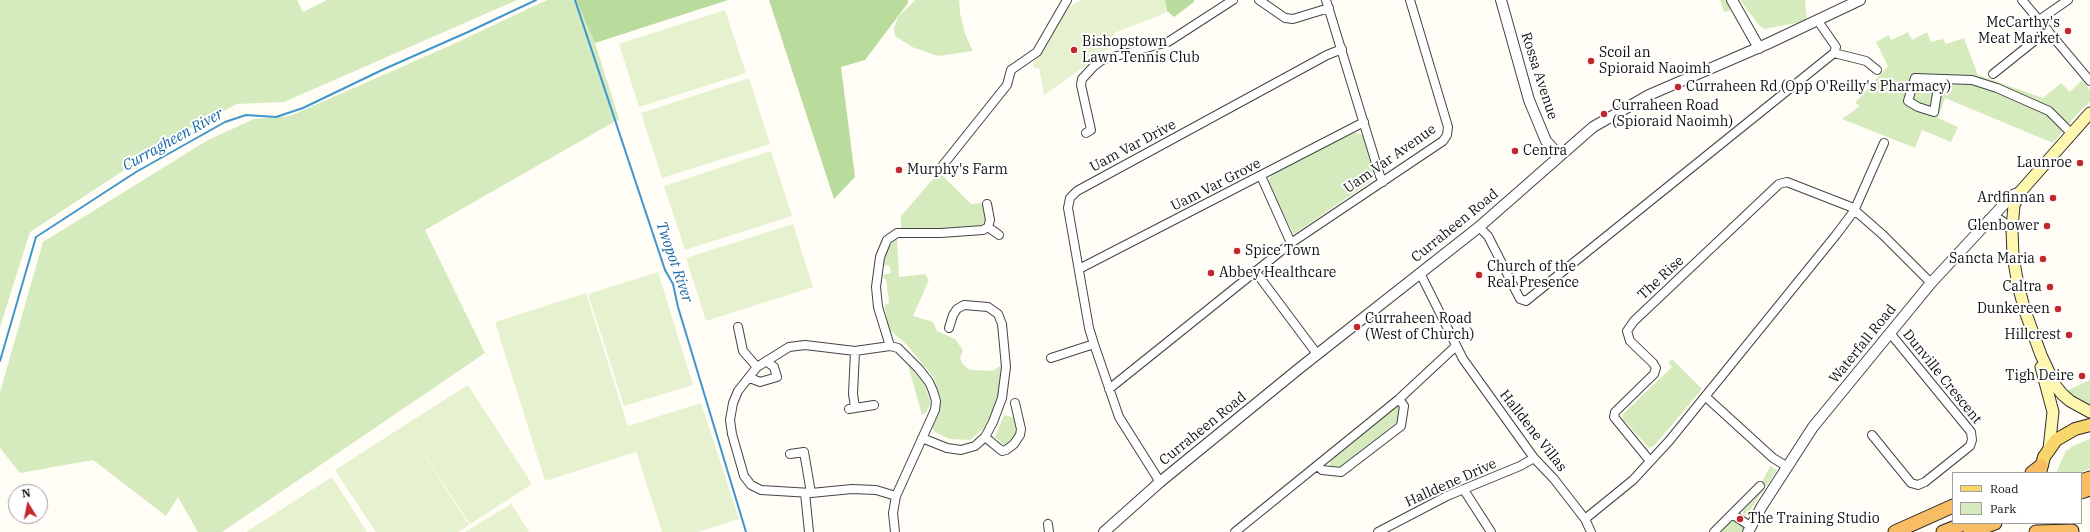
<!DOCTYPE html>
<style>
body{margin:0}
#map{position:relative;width:2090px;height:532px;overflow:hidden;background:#fffdf5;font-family:"IBM Plex Serif",serif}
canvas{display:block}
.legend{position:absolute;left:1952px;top:472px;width:130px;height:52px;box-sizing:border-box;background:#fff;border:1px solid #a0a0a0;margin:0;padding:5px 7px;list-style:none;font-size:12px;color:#111}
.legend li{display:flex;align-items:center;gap:8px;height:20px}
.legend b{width:20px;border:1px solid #a0a0a0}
.north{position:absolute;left:8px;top:484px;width:40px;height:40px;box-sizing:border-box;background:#fff;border:1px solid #a0a0a0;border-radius:50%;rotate:350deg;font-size:11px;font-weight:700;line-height:16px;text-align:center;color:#111}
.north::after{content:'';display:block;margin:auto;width:14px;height:18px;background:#c4262e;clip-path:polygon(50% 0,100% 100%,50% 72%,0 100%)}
</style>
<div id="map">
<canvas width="2090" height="532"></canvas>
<ul class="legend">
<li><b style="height:5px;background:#f9d66b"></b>Road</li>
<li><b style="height:11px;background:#d5ebbd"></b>Park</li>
</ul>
<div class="north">N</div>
</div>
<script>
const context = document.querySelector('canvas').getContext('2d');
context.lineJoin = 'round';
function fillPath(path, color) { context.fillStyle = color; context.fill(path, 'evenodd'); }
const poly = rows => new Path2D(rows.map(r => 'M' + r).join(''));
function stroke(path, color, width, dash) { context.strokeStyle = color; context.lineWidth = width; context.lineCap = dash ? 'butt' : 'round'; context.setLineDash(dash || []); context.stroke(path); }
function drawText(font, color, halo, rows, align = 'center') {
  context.font = font + ' "IBM Plex Serif",serif'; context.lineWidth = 4; context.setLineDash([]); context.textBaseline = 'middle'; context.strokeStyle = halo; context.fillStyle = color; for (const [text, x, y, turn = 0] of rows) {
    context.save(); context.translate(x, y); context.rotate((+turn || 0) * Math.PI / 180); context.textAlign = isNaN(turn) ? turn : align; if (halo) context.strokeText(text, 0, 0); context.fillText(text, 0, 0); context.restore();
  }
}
fillPath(poly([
 [0,0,297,0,303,12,327,0,517,0,284,102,237,104,176,136,30,232,0,327],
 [547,0,576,0,595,43,619,119,425,230,485,353,222,532,198,532,178,497,166,516,93,460,20,473,0,448,0,392,43,242,208,140,254,119,290,116,449,46],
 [915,0,959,0,960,13,965,34,973,51,938,56,912,47,895,36,894,28,898,17],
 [1720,0,1726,0,1731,10,1724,12],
 [1740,0,1805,0,1807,21,1764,29,1758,24],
 [1908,32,1912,40,1927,32,1931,42,1943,39,1946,44,1964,38,1978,75,2043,98,2061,83,2070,92,2082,80,2090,90,2090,102,2078,113,2053,143,1945,98,1938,118,1958,127,1951,142,1922,130,1915,148,1842,119,1860,106,1855,103,1888,66,1876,42,1889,35,1891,40],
 [1356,133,1364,135,1373,171,1370,182,1294,234,1269,186,1269,180,1272,174,1350,134],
 [939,172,971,204,983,203,988,219,984,226,947,230,901,229,901,216],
 [897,239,899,277,925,274,929,280,913,316,933,322,937,331,955,339,963,350,960,358,962,363,967,368,972,370,993,371,1001,365,998,398,990,418,984,428,970,440,949,439,935,432,932,428,939,414,941,399,934,378,907,345,891,331,888,324,884,305,889,303,886,279,884,279,883,275,891,273,889,265,883,266,888,247],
 [1672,359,1702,389,1654,446,1649,448,1623,419,1622,415,1672,367,1668,363],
 [908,365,922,380,929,397,930,404,926,413,922,415],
 [2090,380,2090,407,2072,396,2068,390],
 [1396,406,1399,406,1400,411,1397,422,1341,466,1329,468,1331,460],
 [1004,415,1015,418,1018,427,1013,438,1004,445,995,437],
 [2090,439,2090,469,2079,473,2056,473,2066,451,2073,446],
 [1770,466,1777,470,1746,516,1742,512,1763,490,1762,482],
 [1733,520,1743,524,1743,532,1719,532]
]), '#d5ebbd');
fillPath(poly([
 [576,0,728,0,595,43],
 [769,0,908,0,908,3,865,60,841,67,855,177,834,199],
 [1165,0,1194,0,1194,2,1174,17,1167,11]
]), '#b9dc9c');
fillPath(poly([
 [1081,0,1165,0,1167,11,1159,16,1114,33,1116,45,1096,55,1085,66,1044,95,1039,68,1035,68,1033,64,1065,9],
 [725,10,746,73,639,107,619,44],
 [749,78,770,144,662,178,641,113],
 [771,151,792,216,685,250,664,186],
 [793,224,813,287,706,321,686,258],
 [658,272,693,385,624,406,588,294],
 [586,293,636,452,545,481,495,322],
 [468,385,532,484,470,524,405,425],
 [701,403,739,519,698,532,662,532,628,426],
 [405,425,469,525,458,532,376,532,335,470],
 [332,477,367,532,246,532],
 [511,503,529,532,465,532,511,504]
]), '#e6f2cf');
stroke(poly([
 [575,0,665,270,673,284,678,307,746,532],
 [0,361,36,237,136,172,225,122,246,115,276,117,303,108,382,70,468,32,536,0]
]), '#3f96cf', 2);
const minor = poly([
 [1259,0,1285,18,1293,19,1329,8],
 [1326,0,1380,176,1383,182],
 [2022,0,2090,81],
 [2039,20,2068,0],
 [1834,53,1866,61,1877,70],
 [1993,74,2048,30],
 [1939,80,1934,112,1918,107,1908,101,1915,78,1972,80,1997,88,2049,111,2071,133],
 [1086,133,1091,130,1081,85,1082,79,1094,66,1102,60,1168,42,1233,0],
 [943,165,1007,85,1011,70,1037,52,1067,0],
 [1261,176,1291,243],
 [988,227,999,235],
 [1479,227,1488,236,1520,299,1526,301,1834,53,1836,47,1818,21],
 [1079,269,1364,122],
 [1255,271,1317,354],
 [1420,273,1463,359,1534,458,1554,479,1585,519,1591,532],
 [738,327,743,351,757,367],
 [890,346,878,307,876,287,880,257,887,240,897,233,941,233,983,230,988,227,990,220,987,204],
 [855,351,853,394,855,407],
 [1051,358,1094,344],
 [750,378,760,382,777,377,774,367,766,361],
 [1109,389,1291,243,1443,141,1447,135,1448,127,1410,0],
 [1706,397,1773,458,1786,466],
 [849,409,874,405],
 [1872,435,1911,483,1918,485,1925,482,1970,446,1972,440,1971,432,1890,333],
 [985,437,1002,451,1006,450,1014,444,1020,435,1021,429,1015,403],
 [922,438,947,448,961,450,975,446,985,437,993,422,1002,398,1006,367,1002,324,998,314,988,307,964,305,957,309,953,315,949,328],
 [790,454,804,452,811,493],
 [1650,461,1614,417,1615,412,1654,374,1656,368,1653,363,1630,341,1627,331,1634,321,1779,184,1787,182,1851,207,1883,235,1931,283],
 [1318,466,1322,470,1341,472,1401,426,1404,406,1399,399],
 [1160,482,1119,417,1094,344,1089,328,1068,208,1070,198,1077,191,1327,55,1342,49],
 [1464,490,1491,532],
 [805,493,809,532],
 [1732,514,1750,526],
 [1585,519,1633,480,1669,441,1836,235,1854,211,1884,143],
 [1048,524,1049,532],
 [895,532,893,513,896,496,935,410,936,401,933,391,929,382,919,369,898,348,890,346,855,351,805,345,789,347,757,367,738,391,733,403,730,420,732,434,744,476,751,485,761,490,811,493,852,489,876,490,896,496],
 [1235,532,1399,399,1456,346],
 [1378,532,1447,496,1520,466,1534,458],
 [1714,532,1760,486]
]);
const tertiary = poly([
 [1501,0,1529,100,1546,141,1559,155],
 [1732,0,1759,48],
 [1989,220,1999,220,2012,229],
 [1104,532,1160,482,1301,367,1479,227,1593,127,1649,95,1767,44,1860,0],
 [1748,532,1762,506,1813,427,1931,283,2008,200,2013,195,2020,192]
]);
const secondary = poly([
 [2090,113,2021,191,2014,205,2012,229,2013,256,2018,285,2025,311,2041,355,2055,385,2062,394,2070,401,2090,412],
 [2041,367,2053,412,2049,449]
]);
const primary = poly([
 [2040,473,2044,457,2056,440,2075,429,2090,425]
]);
const trunk = poly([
 [2032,473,2041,466],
 [2081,481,2090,478],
 [2081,492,2090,489],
 [1895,532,1953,506],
 [1943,532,1966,523],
 [1970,532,1995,523],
 [2036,532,2072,531]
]);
stroke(minor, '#444', 10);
stroke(tertiary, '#444', 12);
stroke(secondary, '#333', 13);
stroke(primary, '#222', 14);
stroke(trunk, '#222', 15);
stroke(minor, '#fff', 8);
stroke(tertiary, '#fff', 10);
stroke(secondary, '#fff6b0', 11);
stroke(primary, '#f9d66b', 12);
stroke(trunk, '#f7bc64', 13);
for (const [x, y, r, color] of [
 [2068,31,4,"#c4262e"],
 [1074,50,4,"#c4262e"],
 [1591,61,4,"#c4262e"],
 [1678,87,4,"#c4262e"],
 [1604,114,4,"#c4262e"],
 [1515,151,4,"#c4262e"],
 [2080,163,4,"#c4262e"],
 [899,170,4,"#c4262e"],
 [2053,198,4,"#c4262e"],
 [2047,226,4,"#c4262e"],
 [1237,251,4,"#c4262e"],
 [2043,259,4,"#c4262e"],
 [1211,273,4,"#c4262e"],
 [1479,275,4,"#c4262e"],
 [2050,287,4,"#c4262e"],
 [2058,309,4,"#c4262e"],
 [1357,327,4,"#c4262e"],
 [2069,335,4,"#c4262e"],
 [2082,376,4,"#c4262e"],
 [1740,519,4,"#c4262e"]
]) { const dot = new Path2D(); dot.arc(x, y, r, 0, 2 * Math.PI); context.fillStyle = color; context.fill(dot); stroke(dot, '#fff', 1.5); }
drawText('14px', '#111', '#fff', [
 ["McCarthy's",2060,23,"right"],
 ["Meat Market",2060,39,"right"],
 ["Bishopstown",1082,42],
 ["Lawn Tennis Club",1082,58],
 ["Scoil an",1599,53],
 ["Spioraid Naoimh",1599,69],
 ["Curraheen Rd (Opp O'Reilly's Pharmacy)",1686,87],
 ["Curraheen Road",1612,106],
 ["(Spioraid Naoimh)",1612,122],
 ["Centra",1523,151],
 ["Launroe",2072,163,"right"],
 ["Murphy's Farm",907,170],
 ["Ardfinnan",2045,198,"right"],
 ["Glenbower",2039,226,"right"],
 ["Spice Town",1245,251],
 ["Sancta Maria",2035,259,"right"],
 ["Church of the",1487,267],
 ["Real Presence",1487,283],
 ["Abbey Healthcare",1219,273],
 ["Caltra",2042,287,"right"],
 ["Dunkereen",2050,309,"right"],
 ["Curraheen Road",1365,319],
 ["(West of Church)",1365,335],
 ["Hillcrest",2061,335,"right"],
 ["Tigh Deire",2074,376,"right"],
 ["The Training Studio",1748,519]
], 'left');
drawText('14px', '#111', '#fff', [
 ["Rossa Avenue",1539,76,72],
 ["Uam Var Drive",1133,146,-28],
 ["Uam Var Avenue",1390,159,-35],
 ["Uam Var Grove",1216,185,-27],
 ["Curraheen Road",1455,226,-39],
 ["The Rise",1661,278,-43],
 ["Waterfall Road",1863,344,-51],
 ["Dunville Crescent",1942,377,51],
 ["Curraheen Road",1203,429,-39],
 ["Halldene Villas",1533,431,52],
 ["Halldene Drive",1451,483,-24]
]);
drawText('italic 15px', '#1768a6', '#fff', [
 ["Curragheen River",173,140,-29],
 ["Twopot River",674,262,71]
]);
</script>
